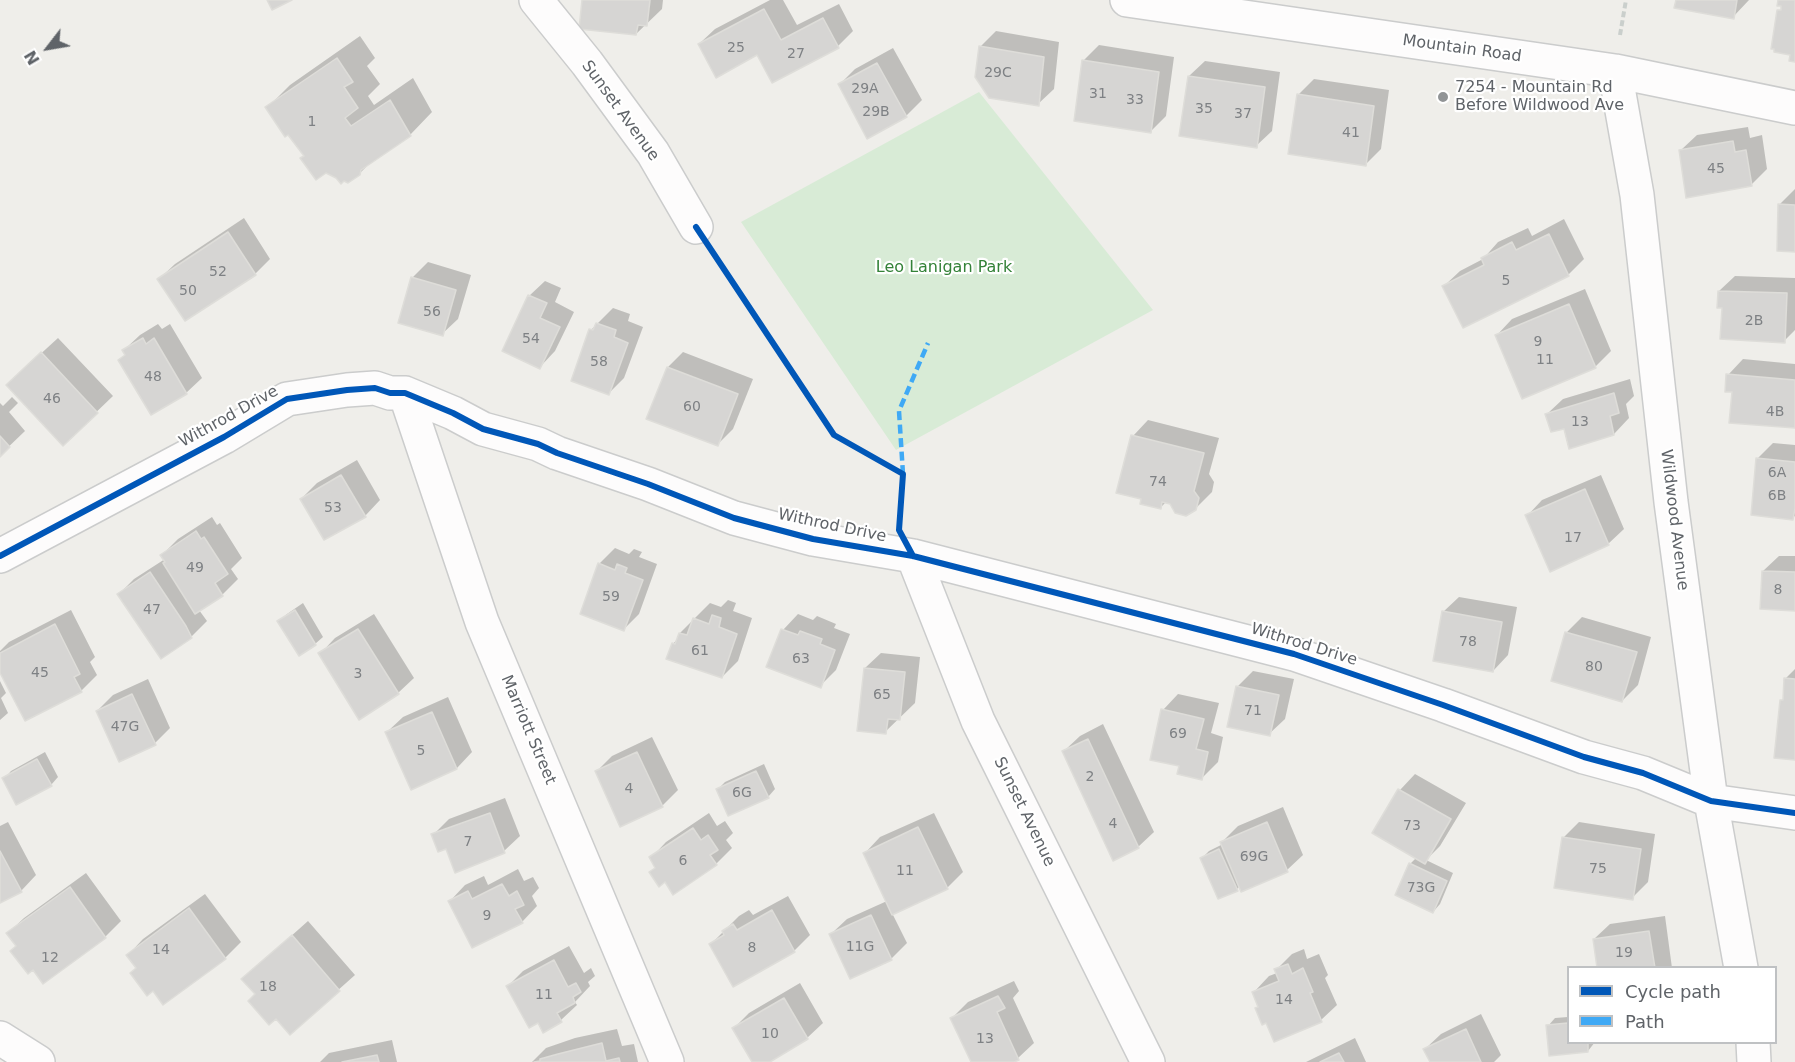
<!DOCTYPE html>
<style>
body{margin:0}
#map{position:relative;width:1795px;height:1062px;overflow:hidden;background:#efeeea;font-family:"DejaVu Sans",sans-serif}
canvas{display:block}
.legend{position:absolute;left:1567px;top:966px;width:210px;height:78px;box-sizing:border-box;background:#fff;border:2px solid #bfc1c3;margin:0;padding:8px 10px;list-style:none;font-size:18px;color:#5f6368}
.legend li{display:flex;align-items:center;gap:12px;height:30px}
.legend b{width:30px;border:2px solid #bfc1c3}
.north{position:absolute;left:18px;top:18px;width:60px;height:60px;-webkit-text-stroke:4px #fff;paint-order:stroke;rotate:239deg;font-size:16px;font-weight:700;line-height:24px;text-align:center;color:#5f6368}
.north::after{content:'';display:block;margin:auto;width:21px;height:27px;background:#5f6368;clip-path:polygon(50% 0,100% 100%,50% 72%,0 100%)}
</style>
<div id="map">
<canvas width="1795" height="1062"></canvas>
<ul class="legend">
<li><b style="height:8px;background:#0057b8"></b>Cycle path</li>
<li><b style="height:8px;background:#3fa9f5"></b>Path</li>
</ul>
<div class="north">N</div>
</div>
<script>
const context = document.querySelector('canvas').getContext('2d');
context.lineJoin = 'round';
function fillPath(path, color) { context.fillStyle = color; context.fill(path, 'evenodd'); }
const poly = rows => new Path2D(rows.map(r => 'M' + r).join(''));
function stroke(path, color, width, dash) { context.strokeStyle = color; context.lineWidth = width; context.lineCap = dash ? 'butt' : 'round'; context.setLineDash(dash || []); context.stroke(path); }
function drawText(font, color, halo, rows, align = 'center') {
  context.font = font + ' "DejaVu Sans",sans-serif'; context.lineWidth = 4.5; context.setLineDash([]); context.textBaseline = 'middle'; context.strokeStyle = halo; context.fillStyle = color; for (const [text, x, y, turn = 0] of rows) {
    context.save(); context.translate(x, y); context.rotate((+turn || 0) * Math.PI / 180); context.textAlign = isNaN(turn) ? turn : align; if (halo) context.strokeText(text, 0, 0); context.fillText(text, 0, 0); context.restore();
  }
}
fillPath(poly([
 [979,92,1153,310,896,450,741,222]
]), '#d8ebd6');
fillPath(poly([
 [583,0,663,0,662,9,636,34],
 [770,0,783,0,797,25,839,4,853,31,838,46,758,53,699,44,715,29],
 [1677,0,1749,0,1733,17],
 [996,31,1059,42,1054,89,1038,104,980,47],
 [360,36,375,58,367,66,380,84,368,96,374,105,413,78,432,112,410,135,373,160,359,174,337,176,305,155,267,108,290,85],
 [1099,45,1174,57,1166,116,1151,131,1083,61],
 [893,48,922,100,906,116,839,85,855,69],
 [1205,61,1280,72,1272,131,1256,146,1189,76],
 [1314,79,1389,90,1381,149,1365,165,1298,95],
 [1748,127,1750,138,1762,135,1767,169,1751,185,1681,150,1697,135],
 [1795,189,1795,250,1779,205],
 [244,218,270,259,255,274,159,279,175,264],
 [1564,219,1584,259,1568,275,1464,326,1444,286,1460,271,1483,259,1498,242,1528,228,1532,236],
 [428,262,471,275,458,319,442,334,412,278],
 [1735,276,1795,278,1795,330,1784,341,1724,307,1719,291],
 [545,281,561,288,555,302,574,312,555,351,540,367,529,296],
 [1585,289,1611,351,1595,367,1497,335,1512,319],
 [613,308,630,314,628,321,643,327,624,378,609,393,591,330],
 [158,324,162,329,170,324,202,378,186,393,120,360,126,354,124,350,140,335],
 [58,338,113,396,63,444,23,370],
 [683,352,753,379,733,429,717,445,668,367],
 [1743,359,1795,364,1795,426,1733,391,1728,375],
 [1630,379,1634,396,1626,404,1629,418,1614,434,1565,427,1547,414,1563,399],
 [12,397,18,403,9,412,25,431,0,455,0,403,3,406],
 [1148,420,1219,438,1209,474,1214,482,1212,492,1196,508,1166,502,1161,507,1142,498,1133,436],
 [1773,443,1795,445,1795,516,1792,518,1757,459],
 [357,460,380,500,365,516,301,499,317,483],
 [1601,475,1624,529,1608,544,1527,516,1542,500],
 [212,517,217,525,220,523,242,558,231,569,238,579,222,595,199,610,207,621,191,637,119,594,134,579,165,559,162,555,178,539],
 [615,548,629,554,634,549,642,552,639,557,657,564,639,614,624,629,599,564],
 [1779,556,1795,556,1795,609,1763,571],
 [1459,597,1517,607,1508,655,1493,671,1443,612],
 [728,600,736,603,733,611,752,618,738,661,722,677,673,644,678,638,680,633,710,603,721,607],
 [303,603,323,637,315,644,279,621,287,614],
 [71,610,95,657,90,662,97,675,81,691,0,669,0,651,9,642],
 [374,614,414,678,398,693,320,654,335,638],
 [798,614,813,620,817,616,836,624,834,628,850,634,836,670,820,686,783,630],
 [1582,617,1651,637,1638,685,1622,701,1567,632],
 [881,653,920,657,915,703,885,732,865,668],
 [1795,669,1795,759,1782,700,1784,698,1785,679],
 [1253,671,1294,679,1285,719,1269,734,1238,686],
 [148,679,170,728,155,743,97,711,113,695],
 [0,681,6,693,1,698,8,713,0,720],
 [1178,694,1219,703,1211,733,1223,737,1218,762,1202,778,1180,765,1163,710],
 [448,697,472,752,457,768,411,788,387,732,403,717],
 [1103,724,1154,832,1138,847,1064,751,1080,736],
 [652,737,678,790,662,806,596,772,612,756],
 [45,752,58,777,51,785,4,779,11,771],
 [764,764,775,789,768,797,718,789,725,782],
 [1415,774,1466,803,1440,846,1426,860,1453,873,1440,904,1433,912,1410,864,1417,857,1374,833,1400,790],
 [505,798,520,836,504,851,433,835,449,819],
 [1283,807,1303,855,1287,870,1240,886,1237,889,1202,858,1209,851,1223,844,1222,842,1238,826],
 [709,813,717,826,725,821,733,833,726,840,732,848,716,864,673,893,666,880,651,872,656,867,651,858,666,842],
 [934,813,963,872,947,888,892,913,907,943,891,959,831,934,847,919,887,901,865,853,880,837],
 [8,822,36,875,21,891,0,902,0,826],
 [1579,822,1655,834,1648,882,1632,898,1564,837],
 [518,869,524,881,533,877,539,888,532,896,537,906,522,922,450,901,465,885,484,876,488,885],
 [86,873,121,921,105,937,43,982,8,933,24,918],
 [205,894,241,942,225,958,163,1003,128,955,143,939],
 [788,896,810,935,794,951,711,944,739,916,749,910,753,915],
 [1665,916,1672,968,1599,968,1594,939,1610,924],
 [308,921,355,975,290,1033,243,979],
 [569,946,584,973,591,968,595,976,588,982,590,986,575,1002,577,1005,561,1020,544,1030,539,1021,508,986,523,971],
 [1304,949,1307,959,1319,954,1328,975,1325,978,1337,1005,1321,1020,1259,1006,1254,992,1269,976,1277,973,1276,970,1292,954],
 [1014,981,1019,991,1013,998,1034,1043,1018,1058,1011,1062,973,1062,952,1018,968,1002],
 [800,983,823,1023,807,1038,767,1062,753,1062,734,1028,749,1013],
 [1481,1014,1501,1055,1494,1062,1431,1062,1425,1049,1441,1034],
 [1568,1017,1568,1042,1595,1042,1588,1051,1550,1054,1548,1026,1555,1018],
 [617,1029,622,1046,634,1044,638,1062,532,1062,546,1048,575,1038],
 [1355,1038,1366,1062,1305,1062,1306,1062],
 [392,1040,397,1062,320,1062,329,1053]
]), '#0003');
const building = poly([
 [267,0,292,0,272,10,267,0],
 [582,0,650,0,647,26,638,25,636,35,579,29,582,0],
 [1676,0,1737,0,1734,19,1674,8,1676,0],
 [1778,0,1795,0,1795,62,1789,61,1790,55,1774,52,1774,49,1771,49,1777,10,1781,10,1781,6,1777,6,1778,0],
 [764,9,781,40,823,18,839,48,772,83,757,55,716,78,698,44,764,9],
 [979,46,1044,57,1039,106,989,98,975,77,979,46],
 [337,58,353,82,344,87,358,108,345,118,351,126,390,100,411,136,361,170,360,175,348,183,344,181,341,184,336,178,326,173,316,180,300,158,304,156,288,135,285,137,265,107,337,58],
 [1082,60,1159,72,1151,133,1074,121,1082,60],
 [877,63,907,117,867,139,838,84,877,63],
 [1188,76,1265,87,1257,148,1179,136,1188,76],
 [1297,94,1374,106,1366,166,1288,154,1297,94],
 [1733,141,1735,152,1746,150,1752,186,1686,198,1679,150,1733,141],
 [1778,204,1795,205,1795,252,1777,251,1778,204],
 [228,232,256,275,185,321,157,279,228,232],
 [1549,234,1569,276,1463,328,1442,286,1484,265,1481,258,1512,242,1516,250,1549,234],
 [411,277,456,290,443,336,398,323,411,277],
 [1718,291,1787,293,1785,343,1720,339,1722,308,1717,308,1718,291],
 [528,295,547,303,540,318,560,327,540,369,502,351,528,295],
 [1569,304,1596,368,1522,399,1495,335,1569,304],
 [596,323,616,330,614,337,628,343,609,395,571,381,589,329,593,330,596,323],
 [143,338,146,344,154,338,187,394,151,415,118,360,125,355,122,350,143,338],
 [41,352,98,413,63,446,6,385,41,352],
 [667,367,738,394,718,446,646,419,667,367],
 [1726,374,1795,380,1795,428,1729,423,1732,392,1725,392,1726,374],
 [1614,393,1619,413,1610,416,1614,435,1569,449,1564,429,1551,432,1545,414,1614,393],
 [1131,435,1204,453,1194,491,1199,498,1196,510,1186,516,1175,513,1170,504,1162,502,1161,509,1140,504,1141,499,1116,493,1131,435],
 [0,436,10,447,0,457,0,436],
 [1756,458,1795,462,1795,508,1793,520,1751,515,1756,458],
 [341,475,366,517,324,540,300,499,341,475],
 [1585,489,1609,545,1550,572,1525,515,1585,489],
 [196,531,201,539,204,537,228,574,215,583,223,596,195,614,163,563,165,562,160,555,196,531],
 [598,563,615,570,617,564,627,568,625,573,643,580,624,631,580,614,598,563],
 [1762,571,1795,572,1795,611,1760,609,1762,571],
 [150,572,186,626,192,638,161,659,117,594,150,572],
 [295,610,316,645,299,656,277,621,295,610],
 [1442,611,1502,622,1493,672,1433,661,1442,611],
 [712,615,721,618,719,627,737,634,722,678,666,659,672,643,675,644,679,633,687,635,693,618,709,624,712,615],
 [55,624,80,674,74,677,82,692,25,721,0,673,0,653,55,624],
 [358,629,399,694,359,720,318,653,358,629],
 [781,629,798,635,800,631,822,639,820,644,835,650,821,688,766,667,781,629],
 [1565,632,1637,652,1622,702,1551,681,1565,632],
 [864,668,905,672,900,720,888,719,886,734,857,731,864,668],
 [1784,678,1795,679,1795,760,1774,758,1780,700,1783,700,1784,678],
 [1236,686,1279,695,1270,736,1227,727,1236,686],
 [132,694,156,745,119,762,96,711,132,694],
 [1161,709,1204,719,1196,749,1208,752,1202,780,1177,774,1179,766,1150,760,1161,709],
 [432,712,457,769,411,790,385,732,432,712],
 [1088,739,1139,848,1113,861,1062,751,1088,739],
 [637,752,663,807,620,827,595,771,637,752],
 [37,759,52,786,16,805,2,778,37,759],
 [756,771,769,798,728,816,716,789,756,771],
 [1398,789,1451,819,1425,864,1372,833,1398,789],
 [490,813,505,853,455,873,446,849,438,852,431,834,490,813],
 [1267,822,1288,872,1241,892,1220,842,1267,822],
 [918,827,948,889,892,915,863,853,918,827],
 [693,828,701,840,708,835,718,850,710,855,717,865,673,895,665,882,659,887,649,872,655,868,649,857,693,828],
 [1562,837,1641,849,1633,900,1554,888,1562,837],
 [1219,849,1238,891,1218,899,1200,858,1219,849],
 [0,851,22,892,0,903,0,851],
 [1409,863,1447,881,1433,913,1395,895,1409,863],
 [502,884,509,896,517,891,524,905,515,909,523,923,472,948,448,901,468,891,472,899,502,884],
 [70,887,106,938,43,984,33,970,28,974,10,951,16,946,6,933,70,887],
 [189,908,226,959,163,1005,153,991,147,996,130,973,136,968,126,955,189,908],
 [772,910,795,952,733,987,709,944,724,935,722,931,733,924,737,930,772,910],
 [871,915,892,960,850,979,829,934,871,915],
 [1649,931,1655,968,1597,968,1593,939,1649,931],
 [292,935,340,991,290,1035,276,1019,269,1025,248,1001,255,994,241,979,292,935],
 [554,960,568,987,576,983,581,992,573,997,575,1003,557,1013,562,1022,543,1033,538,1023,529,1028,506,986,554,960],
 [1288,964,1292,974,1303,968,1313,992,1310,993,1322,1022,1274,1042,1266,1023,1262,1025,1255,1008,1258,1007,1252,992,1279,981,1274,969,1288,964],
 [998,996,1005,1008,997,1012,1019,1060,1014,1062,971,1062,950,1018,998,996],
 [784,998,808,1039,770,1062,752,1062,732,1028,784,998],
 [1568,1023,1568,1042,1588,1042,1588,1052,1549,1056,1546,1025,1568,1023],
 [1466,1029,1481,1062,1430,1062,1423,1049,1466,1029],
 [602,1043,606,1061,619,1058,620,1062,534,1062,540,1061,540,1059,558,1054,602,1043],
 [1339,1053,1344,1062,1320,1062,1339,1053],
 [377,1055,379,1062,342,1062,377,1055]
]);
fillPath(building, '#d6d5d3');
stroke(building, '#deddd9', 1.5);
const minor = poly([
 [536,0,587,63,653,153,696,227],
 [1127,0,1615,71,1795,108],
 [1615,71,1637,195,1671,502,1711,801,1741,968],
 [405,393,482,622,667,1062],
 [0,556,224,437,287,399,347,390,375,388,390,393,405,393,453,413,483,429,538,444,557,453,648,484,734,518,813,539,913,556,1294,654,1443,705,1584,757,1643,773,1711,801,1795,813],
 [913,556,978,721,1148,1062],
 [0,1038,38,1062],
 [1753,1042,1754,1062]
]);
stroke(minor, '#cbcccc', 36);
stroke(poly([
 [1620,35,1626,0]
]), '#cacfcc', 4, [6, 3]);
stroke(minor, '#fdfcfc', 33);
stroke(poly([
 [903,474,899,411,928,343]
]), '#3fa9f5', 4.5, [9, 4.5]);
stroke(poly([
 [696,227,834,435,903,474,899,530,913,556],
 [0,556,224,437,287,399,347,390,375,388,390,393,405,393,453,413,483,429,538,444,557,453,648,484,734,518,813,539,913,556,1294,654,1443,705,1584,757,1643,773,1711,801,1795,813]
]), '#0057b8', 6);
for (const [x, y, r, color] of [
 [1443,97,6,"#919496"]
]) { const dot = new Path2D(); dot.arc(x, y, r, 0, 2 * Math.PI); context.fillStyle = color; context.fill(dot); stroke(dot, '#fff', 2); }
drawText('14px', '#7e8184', null, [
 ["25",736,48],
 ["27",796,54],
 ["29C",998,73],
 ["29A",865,89],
 ["31",1098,94],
 ["33",1135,100],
 ["35",1204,109],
 ["29B",876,112],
 ["37",1243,114],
 ["1",312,122],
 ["41",1351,133],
 ["45",1716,169],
 ["52",218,272],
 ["5",1506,281],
 ["50",188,291],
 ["56",432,312],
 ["2B",1754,321],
 ["54",531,339],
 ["9",1538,342],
 ["11",1545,360],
 ["58",599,362],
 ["48",153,377],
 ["46",52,399],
 ["60",692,407],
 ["4B",1775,412],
 ["13",1580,422],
 ["6A",1777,473],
 ["74",1158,482],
 ["6B",1777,496],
 ["53",333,508],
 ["17",1573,538],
 ["49",195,568],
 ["8",1778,590],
 ["59",611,597],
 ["47",152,610],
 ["78",1468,642],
 ["61",700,651],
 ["63",801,659],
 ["80",1594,667],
 ["45",40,673],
 ["3",358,674],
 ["65",882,695],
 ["71",1253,711],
 ["47G",125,727],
 ["69",1178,734],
 ["5",421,751],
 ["2",1090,777],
 ["4",629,789],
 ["6G",742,793],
 ["4",1113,824],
 ["73",1412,826],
 ["7",468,842],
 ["69G",1254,857],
 ["6",683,861],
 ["75",1598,869],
 ["11",905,871],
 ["73G",1421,888],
 ["9",487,916],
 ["11G",860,947],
 ["8",752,948],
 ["14",161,950],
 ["19",1624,953],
 ["12",50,958],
 ["18",268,987],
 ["11",544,995],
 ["14",1284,1000],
 ["10",770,1034],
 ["13",985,1039]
]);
drawText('16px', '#5f6368', '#fff', [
 ["Mountain Road",1462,49,8],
 ["Sunset Avenue",620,111,54],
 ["Withrod Drive",229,417,-29],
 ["Wildwood Avenue",1674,520,83],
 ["Withrod Drive",832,526,12],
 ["Withrod Drive",1304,645,17],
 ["Marriott Street",528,730,67],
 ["Sunset Avenue",1024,812,64]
]);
drawText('16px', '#5f6368', '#fff', [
 ["7254 - Mountain Rd",1455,88],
 ["Before Wildwood Ave",1455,106]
], 'left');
drawText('16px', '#348238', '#fff', [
 ["Leo Lanigan Park",944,268]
]);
</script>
